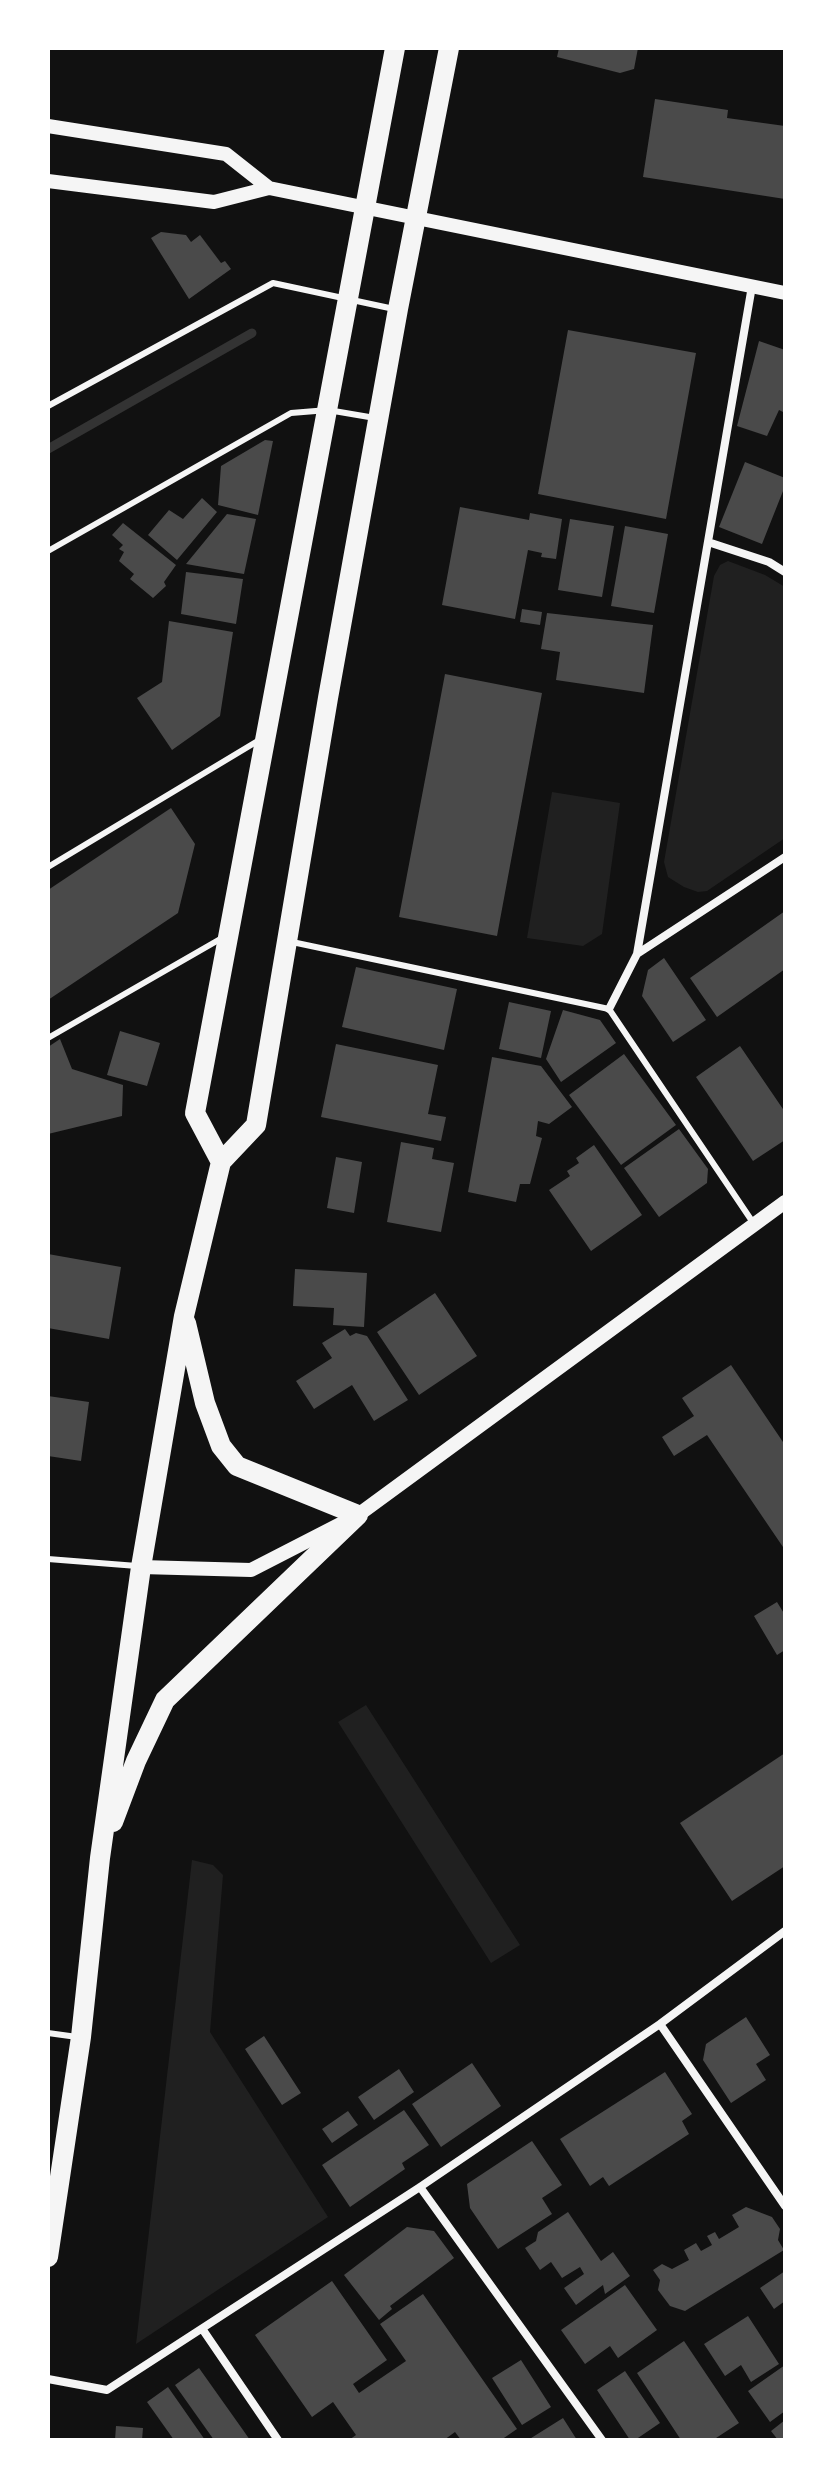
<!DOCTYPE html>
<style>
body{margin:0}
#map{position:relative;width:833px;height:2488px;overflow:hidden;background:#111;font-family:Helvetica,sans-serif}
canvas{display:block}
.frame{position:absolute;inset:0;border:50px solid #fff;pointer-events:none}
</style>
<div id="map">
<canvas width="833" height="2488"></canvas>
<div class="frame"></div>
</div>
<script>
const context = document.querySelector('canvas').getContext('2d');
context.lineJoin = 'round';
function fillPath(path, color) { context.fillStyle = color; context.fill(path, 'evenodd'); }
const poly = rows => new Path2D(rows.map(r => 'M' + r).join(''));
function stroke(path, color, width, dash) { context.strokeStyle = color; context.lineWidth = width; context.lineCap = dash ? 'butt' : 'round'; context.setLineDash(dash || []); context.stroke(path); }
fillPath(poly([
 [728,561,765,575,785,587,785,838,707,891,698,892,684,887,668,877,664,862,714,576,720,565],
 [552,792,620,803,602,934,583,946,527,938],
 [366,1705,520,1945,491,1963,338,1722],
 [192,1860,213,1865,223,1875,210,2032,328,2217,136,2344]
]), '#202020');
stroke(poly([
 [48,449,252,333]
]), '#333', 9);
fillPath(poly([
 [559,48,638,48,634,69,620,73,557,57],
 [655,99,728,110,727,118,785,126,785,199,643,177],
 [161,232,186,235,191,242,200,235,221,263,225,261,231,269,189,299,151,238],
 [568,330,696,353,666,519,538,494],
 [759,341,785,350,785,413,779,410,767,436,737,426],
 [265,440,273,441,258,515,218,505,221,466],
 [745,462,785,478,785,486,762,544,719,527],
 [202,498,217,512,177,560,148,535,169,510,183,519],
 [460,507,529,520,530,513,562,519,556,559,541,557,542,553,528,550,515,619,442,605],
 [227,514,256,519,244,574,186,564],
 [570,519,614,526,602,597,558,590],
 [123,523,176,565,164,582,166,586,153,598,130,579,134,574,119,561,124,552,119,549,123,545,112,535],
 [625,526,668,534,654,613,611,606],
 [186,572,243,579,236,624,181,614],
 [522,609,542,612,540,625,520,622],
 [547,613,653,625,644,693,556,680,560,652,541,649],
 [169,621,233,632,220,716,172,750,137,698,162,682],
 [445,674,542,693,497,936,399,917],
 [171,808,195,844,178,913,48,1000,48,890],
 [785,911,785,969,717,1017,690,978],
 [664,958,706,1020,673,1042,642,996,648,970],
 [356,967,457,989,444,1050,342,1027],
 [509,1002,551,1011,541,1058,499,1049],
 [563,1010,600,1020,616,1043,561,1082,546,1059],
 [120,1031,160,1043,147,1086,107,1075],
 [60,1039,72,1069,123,1085,122,1116,48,1134,48,1047],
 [336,1044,438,1065,428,1114,446,1117,441,1141,321,1117],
 [740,1046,785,1112,785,1140,753,1161,696,1077],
 [624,1054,676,1125,621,1165,569,1095],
 [492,1057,541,1066,572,1107,549,1124,538,1121,536,1136,542,1138,530,1184,520,1184,516,1202,468,1192],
 [679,1129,708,1169,707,1183,659,1217,624,1168],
 [401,1142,434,1148,432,1159,454,1163,441,1232,387,1222],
 [594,1145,642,1215,591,1251,549,1190,570,1176,567,1171,579,1163,576,1158],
 [336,1157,362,1162,354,1213,327,1208],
 [48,1254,121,1267,109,1339,48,1328],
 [295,1269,367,1273,364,1327,333,1325,334,1308,293,1306],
 [435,1293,477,1356,419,1395,377,1332],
 [345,1329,350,1336,356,1333,367,1336,408,1400,374,1421,352,1385,314,1409,296,1381,332,1358,322,1343],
 [731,1365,785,1445,785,1550,707,1435,674,1456,662,1437,694,1416,682,1398],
 [48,1396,89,1402,81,1461,48,1456],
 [777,1602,785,1615,785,1650,777,1655,754,1616],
 [785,1753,785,1866,732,1901,680,1823],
 [746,2017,770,2055,756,2064,766,2080,731,2103,703,2060,706,2044],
 [264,2036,301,2093,282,2105,245,2049],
 [472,2063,501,2106,441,2147,412,2104],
 [399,2069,414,2092,374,2120,358,2097],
 [665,2072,692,2114,682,2121,689,2134,609,2186,603,2177,590,2186,560,2139],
 [404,2110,429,2145,402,2163,405,2169,350,2207,322,2165],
 [348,2111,358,2125,332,2143,322,2129],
 [532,2141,562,2185,542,2198,552,2214,498,2249,470,2208,467,2184],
 [746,2207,772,2217,780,2229,778,2240,784,2250,685,2311,670,2306,658,2290,660,2280,653,2270,662,2264,672,2269,689,2260,684,2250,696,2243,701,2251,712,2245,707,2236,715,2232,719,2239,739,2227,732,2215],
 [568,2212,601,2261,613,2252,630,2276,605,2294,603,2285,576,2305,564,2288,584,2274,580,2267,562,2278,551,2262,540,2270,525,2248,536,2241,538,2232],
 [407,2227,434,2231,454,2258,390,2306,392,2309,379,2320,344,2275],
 [785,2271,785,2301,774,2309,760,2288],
 [332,2281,387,2360,353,2384,359,2393,406,2361,380,2324,423,2294,517,2429,501,2440,461,2440,455,2432,444,2440,349,2440,356,2435,333,2402,312,2417,255,2335],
 [625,2285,657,2330,618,2358,610,2346,585,2364,561,2330],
 [748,2316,779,2364,751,2382,741,2365,725,2376,704,2344],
 [684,2341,739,2423,713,2440,681,2440,637,2373],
 [521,2360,551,2407,522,2425,492,2378],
 [785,2365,785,2411,770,2422,748,2391],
 [199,2368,243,2430,250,2440,214,2440,175,2385],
 [625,2371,660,2423,635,2440,630,2440,597,2390],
 [168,2387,205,2440,174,2440,147,2402],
 [563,2418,577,2440,528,2440],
 [785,2420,785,2440,778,2440,771,2431],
 [116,2426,143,2428,142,2440,115,2440]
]), '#4a4a4a');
stroke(poly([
 [48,406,273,283,394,309],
 [48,551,291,413,328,410,375,418],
 [48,867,261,739],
 [292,942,609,1009,754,1224],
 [48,1038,222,938],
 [48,1559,137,1566],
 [48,2033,77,2037]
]), '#f5f5f5', 6);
stroke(poly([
 [708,542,769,562,785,572],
 [637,954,752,286],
 [609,1009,637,954,785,857],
 [660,2024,785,2206],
 [420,2187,602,2440],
 [203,2330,278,2440],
 [48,2379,107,2390,420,2187,660,2024,785,1931]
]), '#f5f5f5', 8);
stroke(poly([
 [48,126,226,154,269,188,214,202,48,181],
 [269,188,785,293],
 [141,1567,251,1570,358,1515,785,1202]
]), '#f5f5f5', 14);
stroke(poly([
 [221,1162,195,1113,395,48],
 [113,1822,136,1761,165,1700,358,1515,237,1466,221,1446,205,1403,186,1323],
 [48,2257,81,2037,100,1858,141,1567,184,1316,221,1162,256,1125,328,698,398,309,449,48]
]), '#f5f5f5', 20);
</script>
